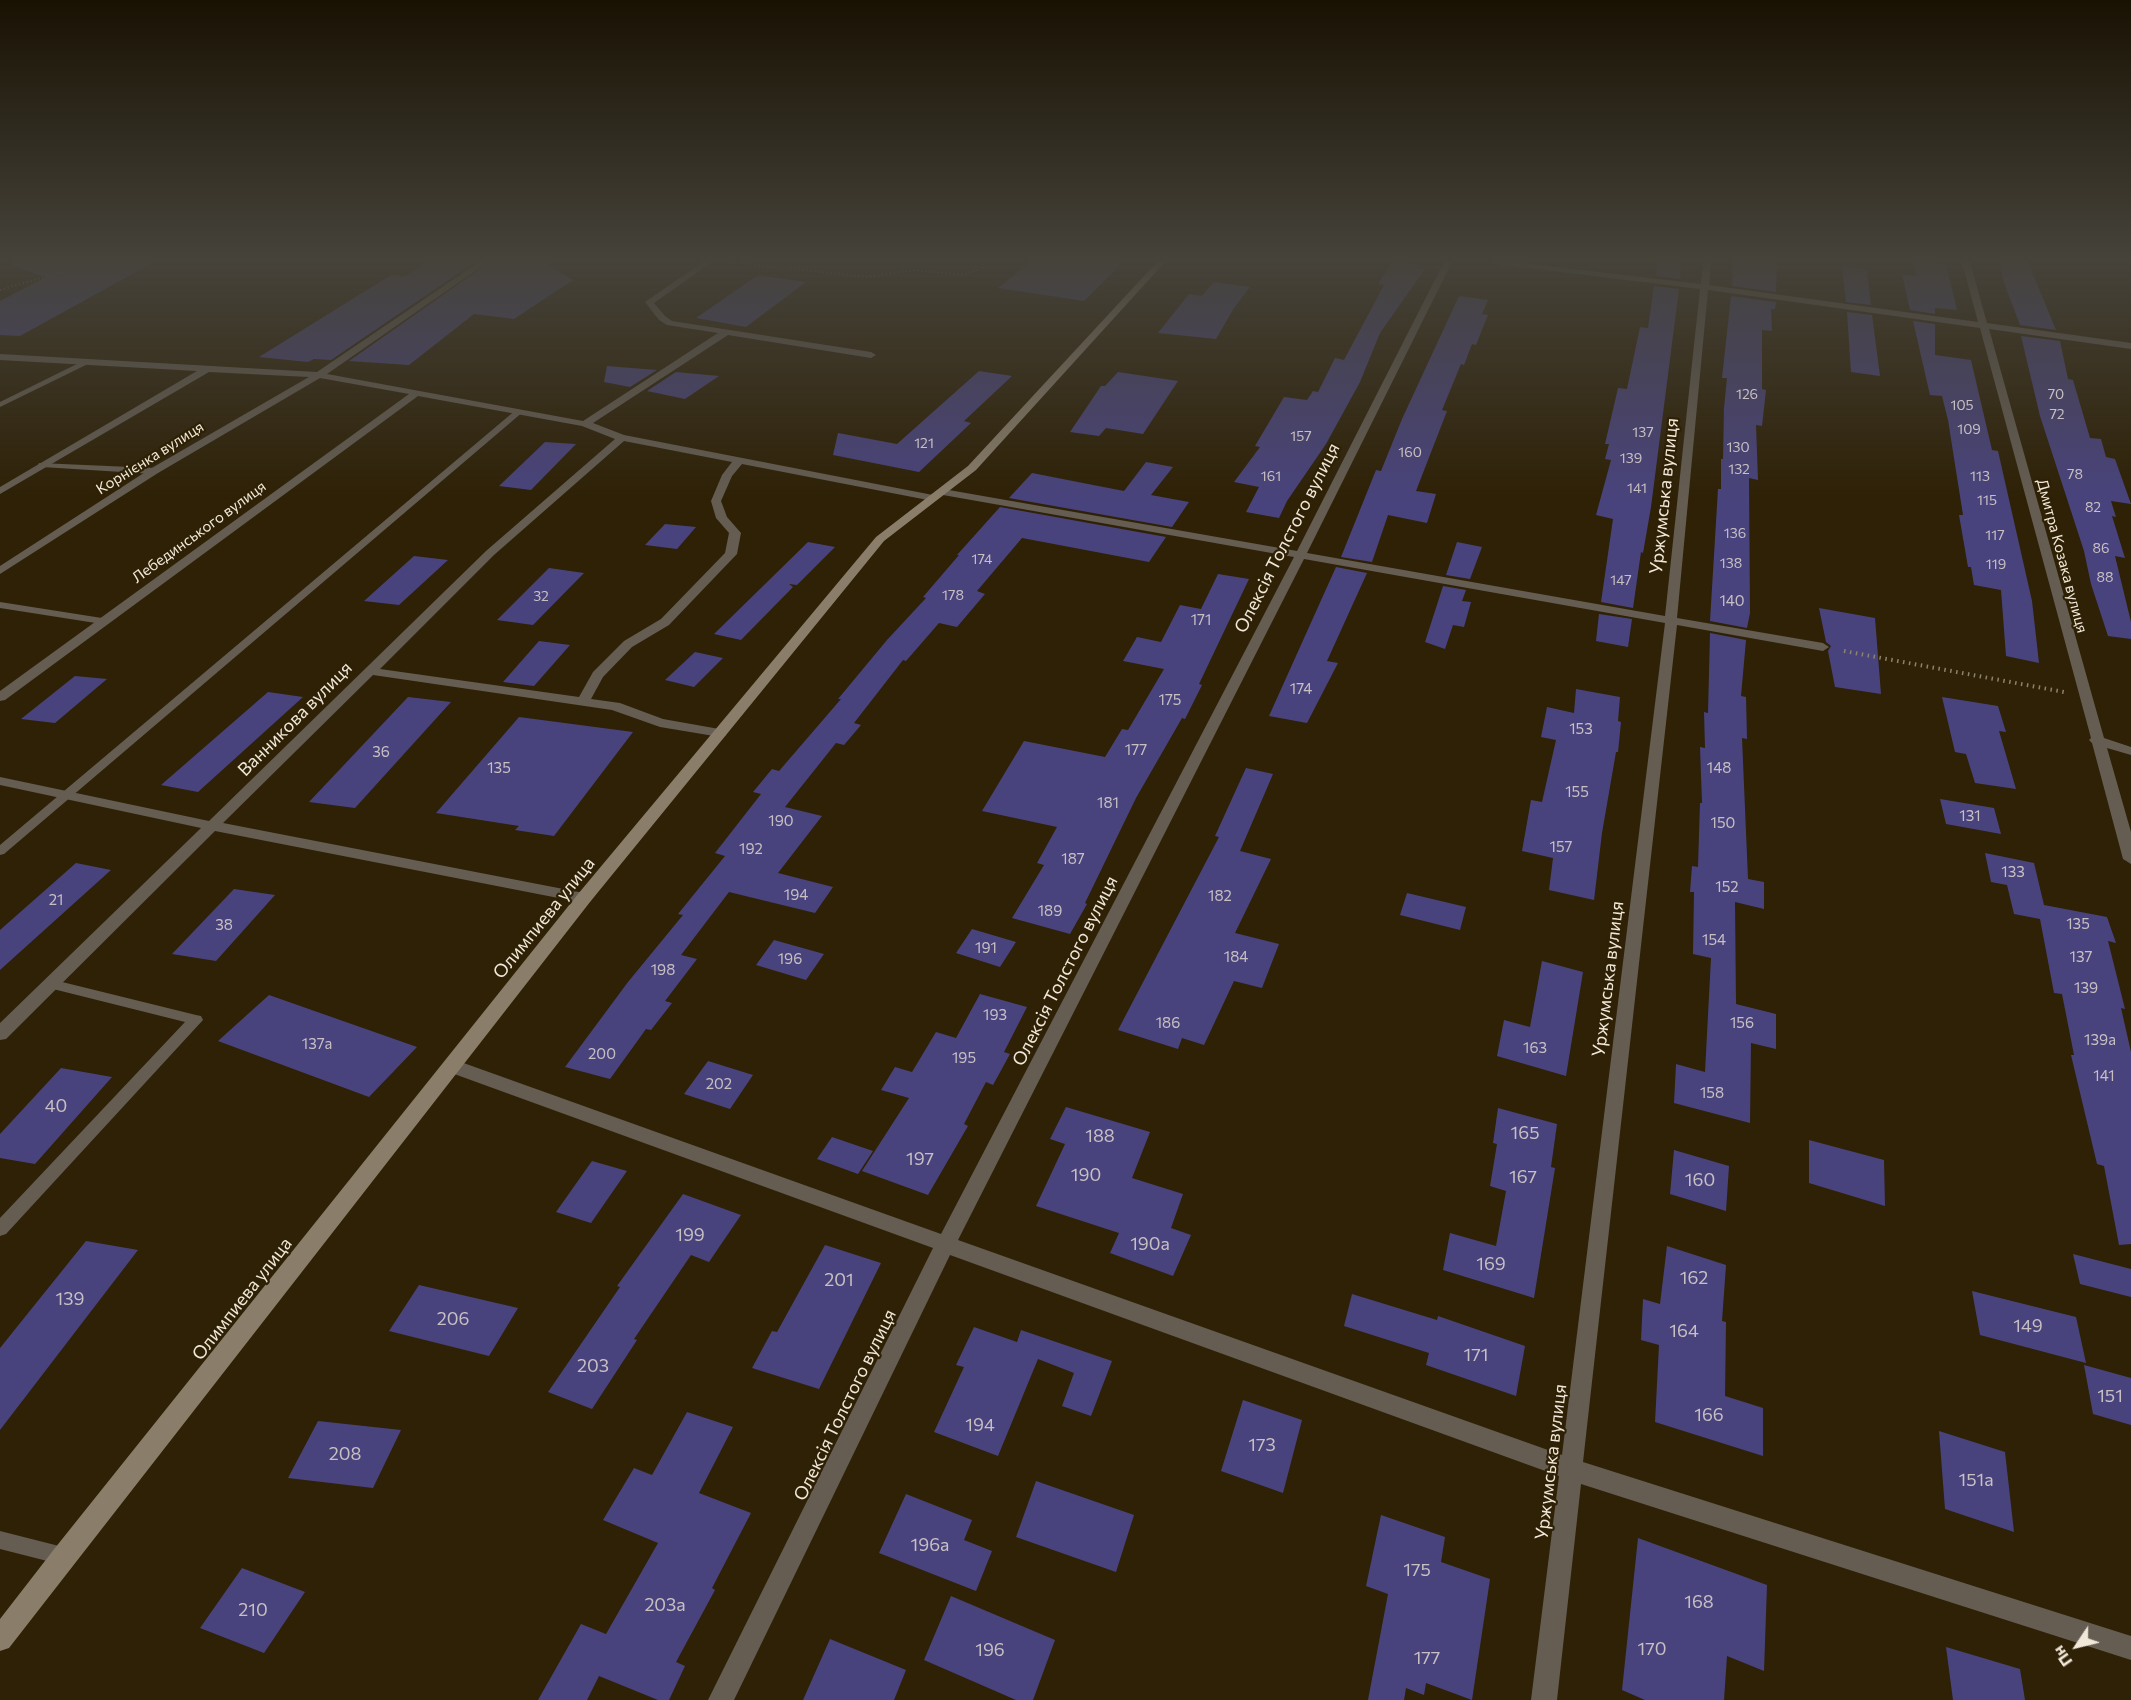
<!DOCTYPE html>
<meta charset="utf-8">
<style>
body{margin:0}
#map{position:relative;width:2131px;height:1700px;overflow:hidden;background:#2e2106;font-family:Commissioner,sans-serif}
canvas{display:block}
.north{position:absolute;left:2047px;top:1616px;width:60px;height:60px;-webkit-text-stroke:4px #2e2106;paint-order:stroke;rotate:235deg;font-size:16px;font-weight:700;line-height:24px;text-align:center;color:#f1e8d9}
.north::after{content:'';display:block;margin:auto;width:21px;height:27px;background:#f1e8d9;clip-path:polygon(50% 0,100% 100%,50% 72%,0 100%)}
</style>
<div id="map">
<canvas width="2131" height="1700"></canvas>
<div class="north">Пн</div>
</div>
<script>
const context = document.querySelector('canvas').getContext('2d');
context.lineJoin = 'round';
function fillPath(path, color) { context.fillStyle = color; context.fill(path, 'evenodd'); }
const poly = rows => new Path2D(rows.map(r => 'M' + r).join(''));
function stroke(path, color, width, dash) { context.strokeStyle = color; context.lineWidth = width; context.lineCap = dash ? 'butt' : 'round'; context.setLineDash(dash || []); context.stroke(path); }
function drawText(font, color, halo, rows, align = 'center') {
  context.font = font + ' Commissioner,sans-serif'; context.lineWidth = 4.5; context.setLineDash([]); context.textBaseline = 'middle'; context.strokeStyle = halo; context.fillStyle = color; for (const [text, x, y, turn = 0] of rows) {
    context.save(); context.translate(x, y); context.rotate((+turn || 0) * Math.PI / 180); context.textAlign = isNaN(turn) ? turn : align; if (halo) context.strokeText(text, 0, 0); context.fillText(text, 0, 0); context.restore();
  }
}
fillPath(poly([
 [14,262,154,262,20,336,0,335,0,301,46,277,13,266],
 [427,262,475,262,331,360,314,359,308,362,259,357,391,275,405,276],
 [490,262,544,262,573,280,514,319,474,314,409,365,349,361],
 [1030,262,1123,262,1084,301,998,288],
 [1392,262,1420,265,1418,268,1425,269,1380,333,1360,382,1326,444,1287,501,1279,518,1246,512,1259,487,1234,482,1260,447,1255,446,1284,397,1307,400,1313,391,1318,392,1335,358,1344,360,1384,285,1378,284],
 [1658,262,1681,262,1680,279,1656,276],
 [1733,262,1777,262,1776,292,1732,286],
 [1913,262,1946,265,1957,310,1935,308,1935,314,1910,310,1902,274,1916,276],
 [1999,262,2028,262,2056,330,2020,325,2003,280],
 [1842,267,1867,270,1871,305,1846,302],
 [758,275,806,282,746,327,696,318],
 [1214,282,1250,287,1234,308,1216,339,1158,333,1189,294,1202,296],
 [1654,286,1679,289,1651,507,1643,553,1641,552,1633,608,1601,602,1613,519,1596,515,1611,460,1605,459,1609,444,1605,444,1618,388,1627,389,1640,327,1648,328],
 [1459,296,1488,300,1482,314,1488,315,1476,345,1472,344,1464,365,1461,364,1442,410,1447,411,1416,491,1436,494,1427,523,1388,515,1372,562,1341,557,1376,470,1381,471,1402,419],
 [1731,296,1776,302,1775,309,1771,309,1772,331,1762,330,1762,389,1766,390,1762,426,1756,425,1758,480,1749,478,1750,613,1747,628,1710,621,1718,489,1721,489,1721,459,1723,459,1724,408,1727,378,1722,378],
 [1847,312,1872,315,1880,376,1851,372],
 [1913,321,1935,324,1935,355,1971,360,1992,450,1998,451,2032,601,2039,663,2006,656,2001,590,1974,585,1971,567,1968,567,1959,515,1963,515,1948,420,1942,396,1930,395],
 [2021,336,2060,341,2068,379,2073,380,2090,438,2101,439,2106,457,2115,459,2131,504,2111,501,2116,517,2112,516,2125,558,2115,556,2131,622,2131,639,2108,636,2091,584,2084,551,2040,416],
 [607,366,657,370,630,387,604,382],
 [979,371,1012,376,964,421,971,423,919,472,833,455,838,433,897,444],
 [676,372,719,376,685,399,647,391],
 [1118,372,1178,381,1143,434,1106,428,1099,436,1070,432,1101,386,1105,386],
 [545,442,576,444,531,490,499,486],
 [1146,462,1173,467,1151,495,1189,502,1172,527,1009,498,1032,473,1124,491],
 [1000,507,1166,537,1149,562,1022,538,977,591,985,594,957,627,939,623,906,661,903,660,854,723,861,725,844,745,836,743,785,807,822,816,778,873,833,887,815,913,729,892,681,955,697,959,665,1001,672,1003,651,1030,646,1029,610,1079,565,1067,628,982,683,915,678,914,725,856,715,853,761,794,753,792,772,769,779,771,841,699,838,699,887,640,926,598,923,597,959,555,957,555],
 [665,524,696,527,677,549,645,545],
 [808,542,835,547,797,585,789,584,793,587,741,640,714,634],
 [1457,542,1482,547,1470,579,1446,575],
 [414,556,448,560,399,605,364,601],
 [1336,567,1367,573,1327,661,1338,663,1307,723,1269,716],
 [549,568,584,573,533,625,497,620],
 [1218,574,1249,579,1199,684,1202,685,1185,719,1182,718,1136,798,1085,903,1087,904,1070,934,1012,918,1044,865,1037,863,1057,827,982,811,1024,741,1105,757,1122,729,1128,730,1164,669,1123,661,1137,637,1161,642,1180,605,1201,609],
 [1443,586,1466,590,1462,601,1471,602,1464,627,1453,625,1445,649,1425,642],
 [1819,608,1875,618,1881,694,1835,687,1828,651,1831,646,1826,642],
 [1599,614,1632,619,1628,647,1596,641],
 [1710,633,1746,640,1741,696,1746,697,1747,739,1742,738,1748,879,1764,882,1764,909,1735,902,1736,1004,1776,1014,1776,1049,1751,1043,1750,1123,1674,1103,1676,1064,1705,1072,1711,958,1693,954,1694,892,1690,892,1692,866,1698,867,1700,803,1702,803,1700,747,1705,748,1704,712,1708,713],
 [539,641,570,645,534,686,503,682],
 [695,652,723,658,694,687,665,680],
 [75,676,107,679,55,723,21,719],
 [1576,689,1620,697,1618,721,1621,722,1618,752,1616,752,1602,833,1594,900,1549,890,1553,858,1522,851,1531,800,1542,802,1556,740,1541,737,1547,707,1574,713],
 [268,692,303,697,198,792,161,785],
 [408,697,451,702,355,808,309,802],
 [1942,697,1998,706,2006,732,1999,731,2016,789,1975,783,1966,754,1955,752],
 [519,717,633,732,554,836,515,830,519,826,436,813],
 [1246,768,1273,774,1240,851,1271,859,1235,933,1279,944,1262,988,1234,981,1204,1045,1182,1038,1178,1049,1118,1030,1219,837,1215,836],
 [1940,799,1994,808,2001,834,1946,824],
 [1985,853,2034,863,2044,905,2107,917,2116,943,2108,941,2125,1009,2121,1008,2131,1052,2131,1244,2119,1245,2104,1166,2097,1164,2071,1055,2074,1055,2062,994,2054,993,2040,919,2014,914,2007,885,1991,882],
 [76,863,111,870,0,970,0,930],
 [234,889,275,895,216,961,172,954],
 [1407,893,1466,907,1460,930,1400,915],
 [972,929,1016,942,1000,967,956,953],
 [774,940,824,954,806,980,756,965],
 [1542,961,1583,972,1566,1076,1497,1056,1504,1020,1530,1027],
 [980,994,1027,1007,1004,1052,1010,1054,993,1085,986,1082,964,1124,968,1126,928,1195,862,1171,909,1098,881,1090,895,1067,912,1072,936,1032,956,1038],
 [269,995,417,1047,369,1097,218,1041],
 [708,1061,753,1075,730,1109,684,1094],
 [61,1068,112,1077,35,1164,0,1158,0,1134],
 [1066,1107,1150,1132,1132,1178,1183,1194,1171,1228,1191,1235,1173,1276,1110,1253,1119,1233,1036,1206,1065,1144,1050,1139],
 [1498,1108,1557,1124,1551,1167,1555,1168,1534,1298,1443,1270,1450,1233,1496,1246,1506,1191,1490,1186,1497,1144,1493,1143],
 [832,1137,873,1151,858,1174,817,1159],
 [1809,1140,1884,1160,1885,1206,1809,1183],
 [1674,1150,1729,1166,1726,1211,1670,1194],
 [592,1161,627,1171,591,1223,556,1212],
 [683,1194,741,1215,709,1262,691,1255,634,1339,637,1340,592,1409,548,1392,620,1287,617,1286],
 [86,1241,138,1250,0,1430,0,1348],
 [825,1245,881,1263,819,1389,752,1368,772,1331,777,1332],
 [1667,1246,1726,1265,1722,1321,1726,1322,1725,1396,1763,1408,1763,1456,1655,1422,1659,1345,1641,1340,1643,1299,1660,1304],
 [2073,1254,2131,1269,2131,1297,2080,1284],
 [419,1285,518,1308,489,1356,389,1331],
 [1972,1291,2076,1317,2086,1363,1980,1335],
 [1352,1294,1437,1320,1438,1316,1525,1346,1516,1396,1426,1365,1429,1353,1344,1326],
 [974,1327,1017,1342,1021,1330,1112,1361,1091,1416,1062,1406,1074,1373,1038,1359,998,1456,934,1432,964,1367,956,1365],
 [2084,1365,2131,1378,2131,1425,2093,1414],
 [1243,1400,1302,1420,1283,1493,1221,1471],
 [687,1412,733,1427,699,1493,751,1513,712,1588,715,1590,676,1662,685,1666,669,1700,658,1700,599,1676,587,1700,538,1700,581,1624,606,1634,658,1543,603,1520,634,1468,652,1475],
 [318,1421,401,1430,373,1488,288,1478],
 [1939,1431,2005,1452,2014,1532,1945,1509],
 [1036,1481,1134,1515,1116,1572,1016,1537],
 [906,1494,972,1520,964,1540,992,1551,976,1591,879,1553],
 [1381,1515,1445,1537,1441,1562,1490,1579,1472,1700,1426,1683,1424,1695,1406,1688,1404,1700,1368,1700,1388,1594,1366,1586],
 [1638,1538,1767,1585,1764,1671,1727,1656,1724,1700,1645,1700,1622,1690],
 [242,1568,305,1592,264,1653,200,1628],
 [951,1596,1055,1640,1033,1700,1016,1700,924,1660],
 [830,1639,906,1670,894,1700,803,1700],
 [1946,1647,2020,1669,2025,1700,1953,1700]
]), '#49437d');
stroke(poly([
 [731,262,867,277,913,270,963,275,977,270,985,262],
 [0,290,95,262]
]), '#8d826d', 2, [1, 3]);
stroke(poly([
 [1844,651,2064,692]
]), '#8d826d', 4, [1.5, 4.5]);
fillPath(poly([
 [85,360,92,362,0,407,0,402,85,360],
 [517,409,524,411,4,854,0,855,0,845,517,409],
 [39,463,154,468,158,471,154,474,42,467,38,465,39,463],
 [0,602,102,618,107,621,102,624,0,608,0,602],
 [50,979,196,1015,201,1016,203,1020,6,1234,0,1236,0,1218,185,1022,45,987,43,984,45,981,50,979],
 [0,1531,63,1547,70,1549,72,1556,70,1563,63,1565,0,1549,0,1531]
]), '#655d52');
fillPath(poly([
 [479,262,488,262,327,374,583,421,718,333,667,325,659,320,645,302,703,262,712,262,654,303,665,316,672,321,871,352,876,355,871,358,728,335,593,423,624,435,933,495,938,498,933,501,742,464,732,476,721,501,727,517,741,533,737,554,669,625,632,647,603,677,591,699,620,703,663,719,725,730,727,733,725,736,720,737,660,727,612,710,373,675,223,823,584,893,590,894,592,898,590,902,584,903,215,831,6,1039,0,1040,0,1023,201,828,0,785,0,777,209,821,486,551,615,439,582,426,418,396,5,700,0,701,0,691,409,394,320,378,158,473,0,574,0,566,150,469,309,377,209,372,0,494,0,487,197,371,0,360,0,354,317,372,479,262],
 [624,441,732,462,722,475,711,501,716,518,729,533,725,553,661,619,624,641,593,672,579,697,380,669,494,555,624,441],
 [1444,262,1452,262,1307,553,1665,616,1700,289,1496,264,1492,262,1514,262,1701,284,1703,262,1711,262,1709,285,1978,322,1962,262,1970,262,1987,323,2131,343,2131,349,1989,329,2104,738,2131,747,2131,755,2107,748,2131,832,2131,864,2123,859,2092,743,2089,740,2091,738,1980,328,1708,290,1677,618,1823,643,1829,647,1823,651,1677,625,1583,1462,2131,1636,2131,1660,1581,1484,1557,1700,1531,1700,1559,1476,950,1255,734,1700,708,1700,933,1248,446,1071,443,1066,446,1061,452,1059,458,1061,941,1234,1294,557,943,495,938,492,943,489,1297,551,1444,262],
 [1304,559,1665,623,1562,1455,958,1240,1304,559]
]), '#655d52');
fillPath(poly([
 [1157,262,1165,262,976,470,884,541,590,902,9,1648,0,1651,0,1619,55,1548,578,894,876,537,968,466,1157,262]
]), '#8a7e6b');
const sky = context.createLinearGradient(0, 0, 0, 500);
sky.addColorStop(0, '#191203');
sky.addColorStop(0.52, '#46433b');
sky.addColorStop(1, '#46433b00');
context.fillStyle = sky;
context.fillRect(0, 0, 2131, 500);
drawText('14px', '#c7bfc2', null, [
 ["126",1747,394],
 ["70",2056,394],
 ["105",1962,405],
 ["72",2057,414],
 ["109",1969,429],
 ["137",1643,432],
 ["157",1301,436],
 ["121",924,443],
 ["130",1738,447],
 ["160",1410,452],
 ["139",1631,458],
 ["132",1739,469],
 ["78",2075,474],
 ["161",1271,476],
 ["113",1980,476],
 ["141",1637,488],
 ["115",1987,500],
 ["82",2093,507],
 ["136",1735,533],
 ["117",1995,535],
 ["86",2101,548],
 ["174",982,559],
 ["138",1731,563],
 ["119",1996,564],
 ["88",2105,577],
 ["147",1621,580],
 ["178",953,595],
 ["32",541,596]
]);
drawText('15px', '#f1e8d9', '#2e2106', [
 ["Корнієнка вулиця",150,458,-32],
 ["Лебединського вулиця",199,532,-36],
 ["Дмитра Козака вулиця",2062,556,75]
]);
drawText('15px', '#c7bfc2', null, [
 ["140",1732,601],
 ["171",1201,620],
 ["174",1301,689],
 ["175",1170,700],
 ["153",1581,729],
 ["177",1136,750],
 ["36",381,752],
 ["135",499,768],
 ["148",1719,768],
 ["155",1577,792],
 ["181",1108,803],
 ["131",1970,816],
 ["190",781,821],
 ["150",1723,823],
 ["157",1561,847],
 ["192",751,849],
 ["187",1073,859],
 ["133",2013,872],
 ["152",1727,887],
 ["194",796,895],
 ["182",1220,896],
 ["21",56,900],
 ["189",1050,911],
 ["135",2078,924],
 ["38",224,925],
 ["154",1714,940],
 ["191",986,948],
 ["184",1236,957],
 ["137",2081,957],
 ["196",790,959],
 ["198",663,970],
 ["139",2086,988],
 ["193",995,1015],
 ["186",1168,1023],
 ["156",1742,1023],
 ["139а",2100,1040],
 ["137а",317,1044],
 ["163",1535,1048],
 ["200",602,1054],
 ["195",964,1058],
 ["141",2104,1076],
 ["202",719,1084],
 ["158",1712,1093]
]);
drawText('18px', '#f1e8d9', '#2e2106', [
 ["Уржумська вулиця",1664,496,-84],
 ["Олексія Толстого вулиця",1287,538,-63],
 ["Ванникова вулиця",295,719,-45],
 ["Олимпиева улица",544,918,-51],
 ["Олексія Толстого вулиця",1065,971,-63],
 ["Уржумська вулиця",1608,979,-83],
 ["Олимпиева улица",242,1299,-52],
 ["Олексія Толстого вулиця",845,1405,-64],
 ["Уржумська вулиця",1551,1462,-83]
]);
drawText('18px', '#c7bfc2', null, [
 ["40",56,1106],
 ["165",1525,1133],
 ["188",1100,1136],
 ["197",920,1159],
 ["190",1086,1175],
 ["167",1523,1177],
 ["160",1700,1180],
 ["199",690,1235],
 ["190а",1150,1244],
 ["169",1491,1264],
 ["162",1694,1278],
 ["201",839,1280],
 ["139",70,1299],
 ["206",453,1319],
 ["149",2028,1326],
 ["164",1684,1331],
 ["171",1476,1355],
 ["203",593,1366],
 ["151",2110,1396],
 ["166",1709,1415],
 ["194",980,1425],
 ["173",1262,1445],
 ["208",345,1454],
 ["151а",1976,1480],
 ["196а",930,1545],
 ["175",1417,1570],
 ["168",1699,1602],
 ["203а",665,1605],
 ["210",253,1610],
 ["170",1652,1649],
 ["196",990,1650],
 ["177",1427,1658]
]);
</script>
